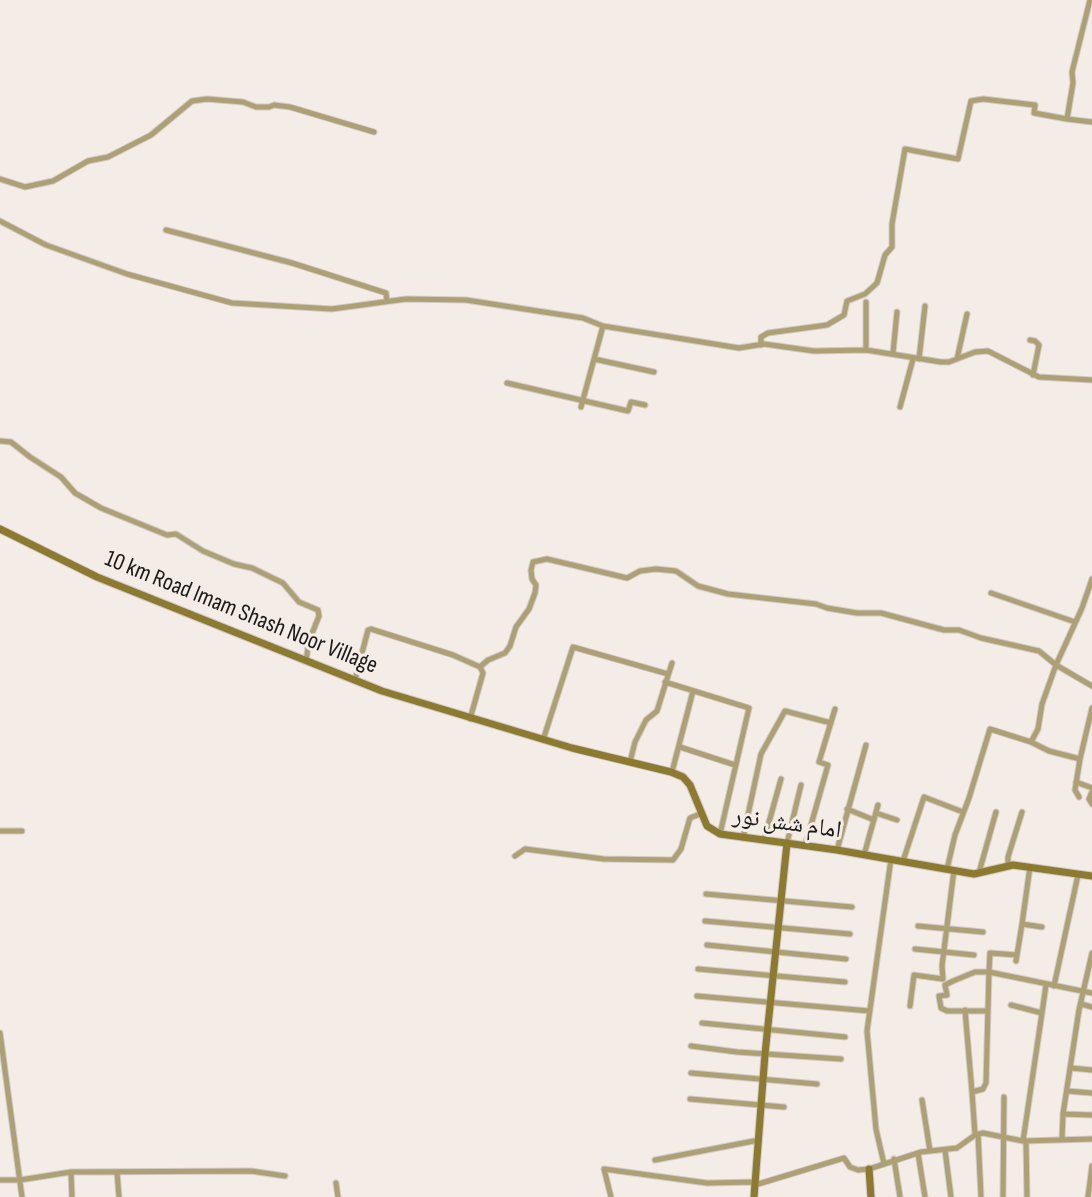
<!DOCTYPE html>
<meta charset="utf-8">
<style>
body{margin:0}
canvas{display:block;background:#f4ece6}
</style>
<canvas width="1092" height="1197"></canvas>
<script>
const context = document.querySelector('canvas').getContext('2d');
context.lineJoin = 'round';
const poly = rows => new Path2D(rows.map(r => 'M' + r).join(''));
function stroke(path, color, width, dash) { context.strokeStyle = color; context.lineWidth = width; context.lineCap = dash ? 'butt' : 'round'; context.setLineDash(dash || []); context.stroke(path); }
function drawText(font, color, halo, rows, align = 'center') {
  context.font = font + ' "Sofia Sans Condensed","Noto Naskh Arabic",sans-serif'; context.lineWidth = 6; context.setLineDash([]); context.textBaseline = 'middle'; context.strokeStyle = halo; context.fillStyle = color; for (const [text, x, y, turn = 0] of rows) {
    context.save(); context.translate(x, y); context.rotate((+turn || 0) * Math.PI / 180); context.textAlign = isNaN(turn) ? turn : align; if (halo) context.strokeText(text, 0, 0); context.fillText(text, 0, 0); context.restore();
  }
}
const street = poly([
 [1090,0,1072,72,1073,83,1067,119,1092,122],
 [0,179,25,187,53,181,88,161,108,157,151,135,192,101,207,99,243,102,256,107,269,107,274,105,290,107,374,132],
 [0,221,46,245,127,274,232,303,332,309,406,299,466,300,583,318,603,326,739,348,764,344,814,351,866,350,941,362,949,362,975,352,988,351,1039,377,1092,380],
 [166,230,292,263,386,293,387,301],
 [1030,340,1035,341,1039,345,1033,375],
 [761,345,761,337,768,333,827,325,844,315,847,301,865,294,877,283,885,255,892,247,892,224,905,149,958,159,971,101,983,99,1035,105,1034,113,1067,119],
 [866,350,866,302],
 [893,353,897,312],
 [594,359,654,372],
 [919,359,925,306],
 [957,359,967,314],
 [507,383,628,411,631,402,645,405],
 [581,407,603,326],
 [900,407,913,359],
 [0,441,11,442,30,457,61,477,75,493,101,508,167,535,176,534,203,551,234,564,252,568,283,583,299,602,318,610,319,616,309,641,306,661],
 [991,593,1075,622],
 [355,680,368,630,371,629,453,655,480,667],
 [665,682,749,708,720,834],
 [470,719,483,673,480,667,488,660,505,653,510,646,516,627,529,609,535,593,536,585,532,579,531,570,533,562,547,559,627,578,640,571,656,569,676,571,698,586,728,594,816,604,827,608,857,613,881,613,944,630,959,630,981,638,1039,651,1056,665,1092,686],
 [543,740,573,647,668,674],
 [1031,742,1038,729,1042,704,1056,665,1082,608,1092,579],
 [680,747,735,765],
 [1080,759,1092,708],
 [630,762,635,742,646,720,657,711,672,663],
 [672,772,693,691],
 [1076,782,1092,788],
 [1092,792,1089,799,1092,804],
 [847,809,874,820],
 [876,813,897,820],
 [0,831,22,831],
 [743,838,761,754,785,711,831,723],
 [764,840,781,779],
 [787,843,801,785],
 [805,846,828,765,819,762,835,709],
 [837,850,866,745],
 [864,855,878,805],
 [515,856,525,849,604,859,673,860,681,849,690,818,700,814],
 [903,861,924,797,963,812],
 [1008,866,1008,857,1022,812],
 [1030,867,1022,924,1042,927],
 [947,869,955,835,969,798,990,729,1031,742,1049,751,1080,759,1075,790,1079,797],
 [981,873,980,869,996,812],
 [706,894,852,907],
 [705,921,850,934],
 [918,926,983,932],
 [707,945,846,959],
 [915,949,974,955],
 [1017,955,990,953,989,972,1092,993],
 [1016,961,1022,924],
 [698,969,845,982],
 [1054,986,1078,875],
 [697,996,870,1011],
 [1081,1004,1092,1007],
 [1011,1005,1042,1013,1046,985],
 [910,1006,914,975,943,979,942,966,954,870],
 [965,1010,972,1092],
 [702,1023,845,1037],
 [0,1033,22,1197],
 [691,1046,737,1052,841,1059],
 [1071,1068,1092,1070],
 [691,1073,817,1084],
 [1067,1091,1092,1093],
 [690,1099,784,1107],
 [922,1100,930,1151],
 [1063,1114,1092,1115],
 [978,1134,981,1197],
 [975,1135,972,1092,983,1089,986,1083,989,972,975,972,953,981,945,985,947,995,939,996,941,1008,947,1011,988,1011],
 [1062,1139,1063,1114,1079,1010,1092,953],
 [1023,1141,1042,1013],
 [1026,1141,1027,1197],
 [945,1150,951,1197],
 [918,1153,925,1197],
 [894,1159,900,1197],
 [655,1160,759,1140],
 [884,1164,876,1129,867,1031,891,859],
 [71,1172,72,1197],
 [117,1172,119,1197],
 [0,1180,20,1180,71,1172,251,1171,285,1176],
 [336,1183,338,1197],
 [755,1185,844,1158,850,1167,858,1170,869,1169,921,1152,957,1148,975,1135,983,1133,1023,1141,1092,1139],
 [611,1197,604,1169,707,1183,756,1182],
 [1003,1197,1004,1097],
 [1088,1197,1092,1166]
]);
const secondary = poly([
 [0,529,97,577,382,691,572,748,671,772,683,777,690,785,707,826,720,834,837,850,974,874,1013,865,1092,876],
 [869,1169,871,1197],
 [754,1197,765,1054,787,843]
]);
stroke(street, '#d1cac5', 7);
stroke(secondary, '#d1cac5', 9);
stroke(street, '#aca074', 5);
stroke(secondary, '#8d7a31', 7);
drawText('24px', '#1b1917', '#f4ece6', [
 ["10 km Road Imam Shash Noor Village",241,613,22],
 ["امام شش نور",787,824,8]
]);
</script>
